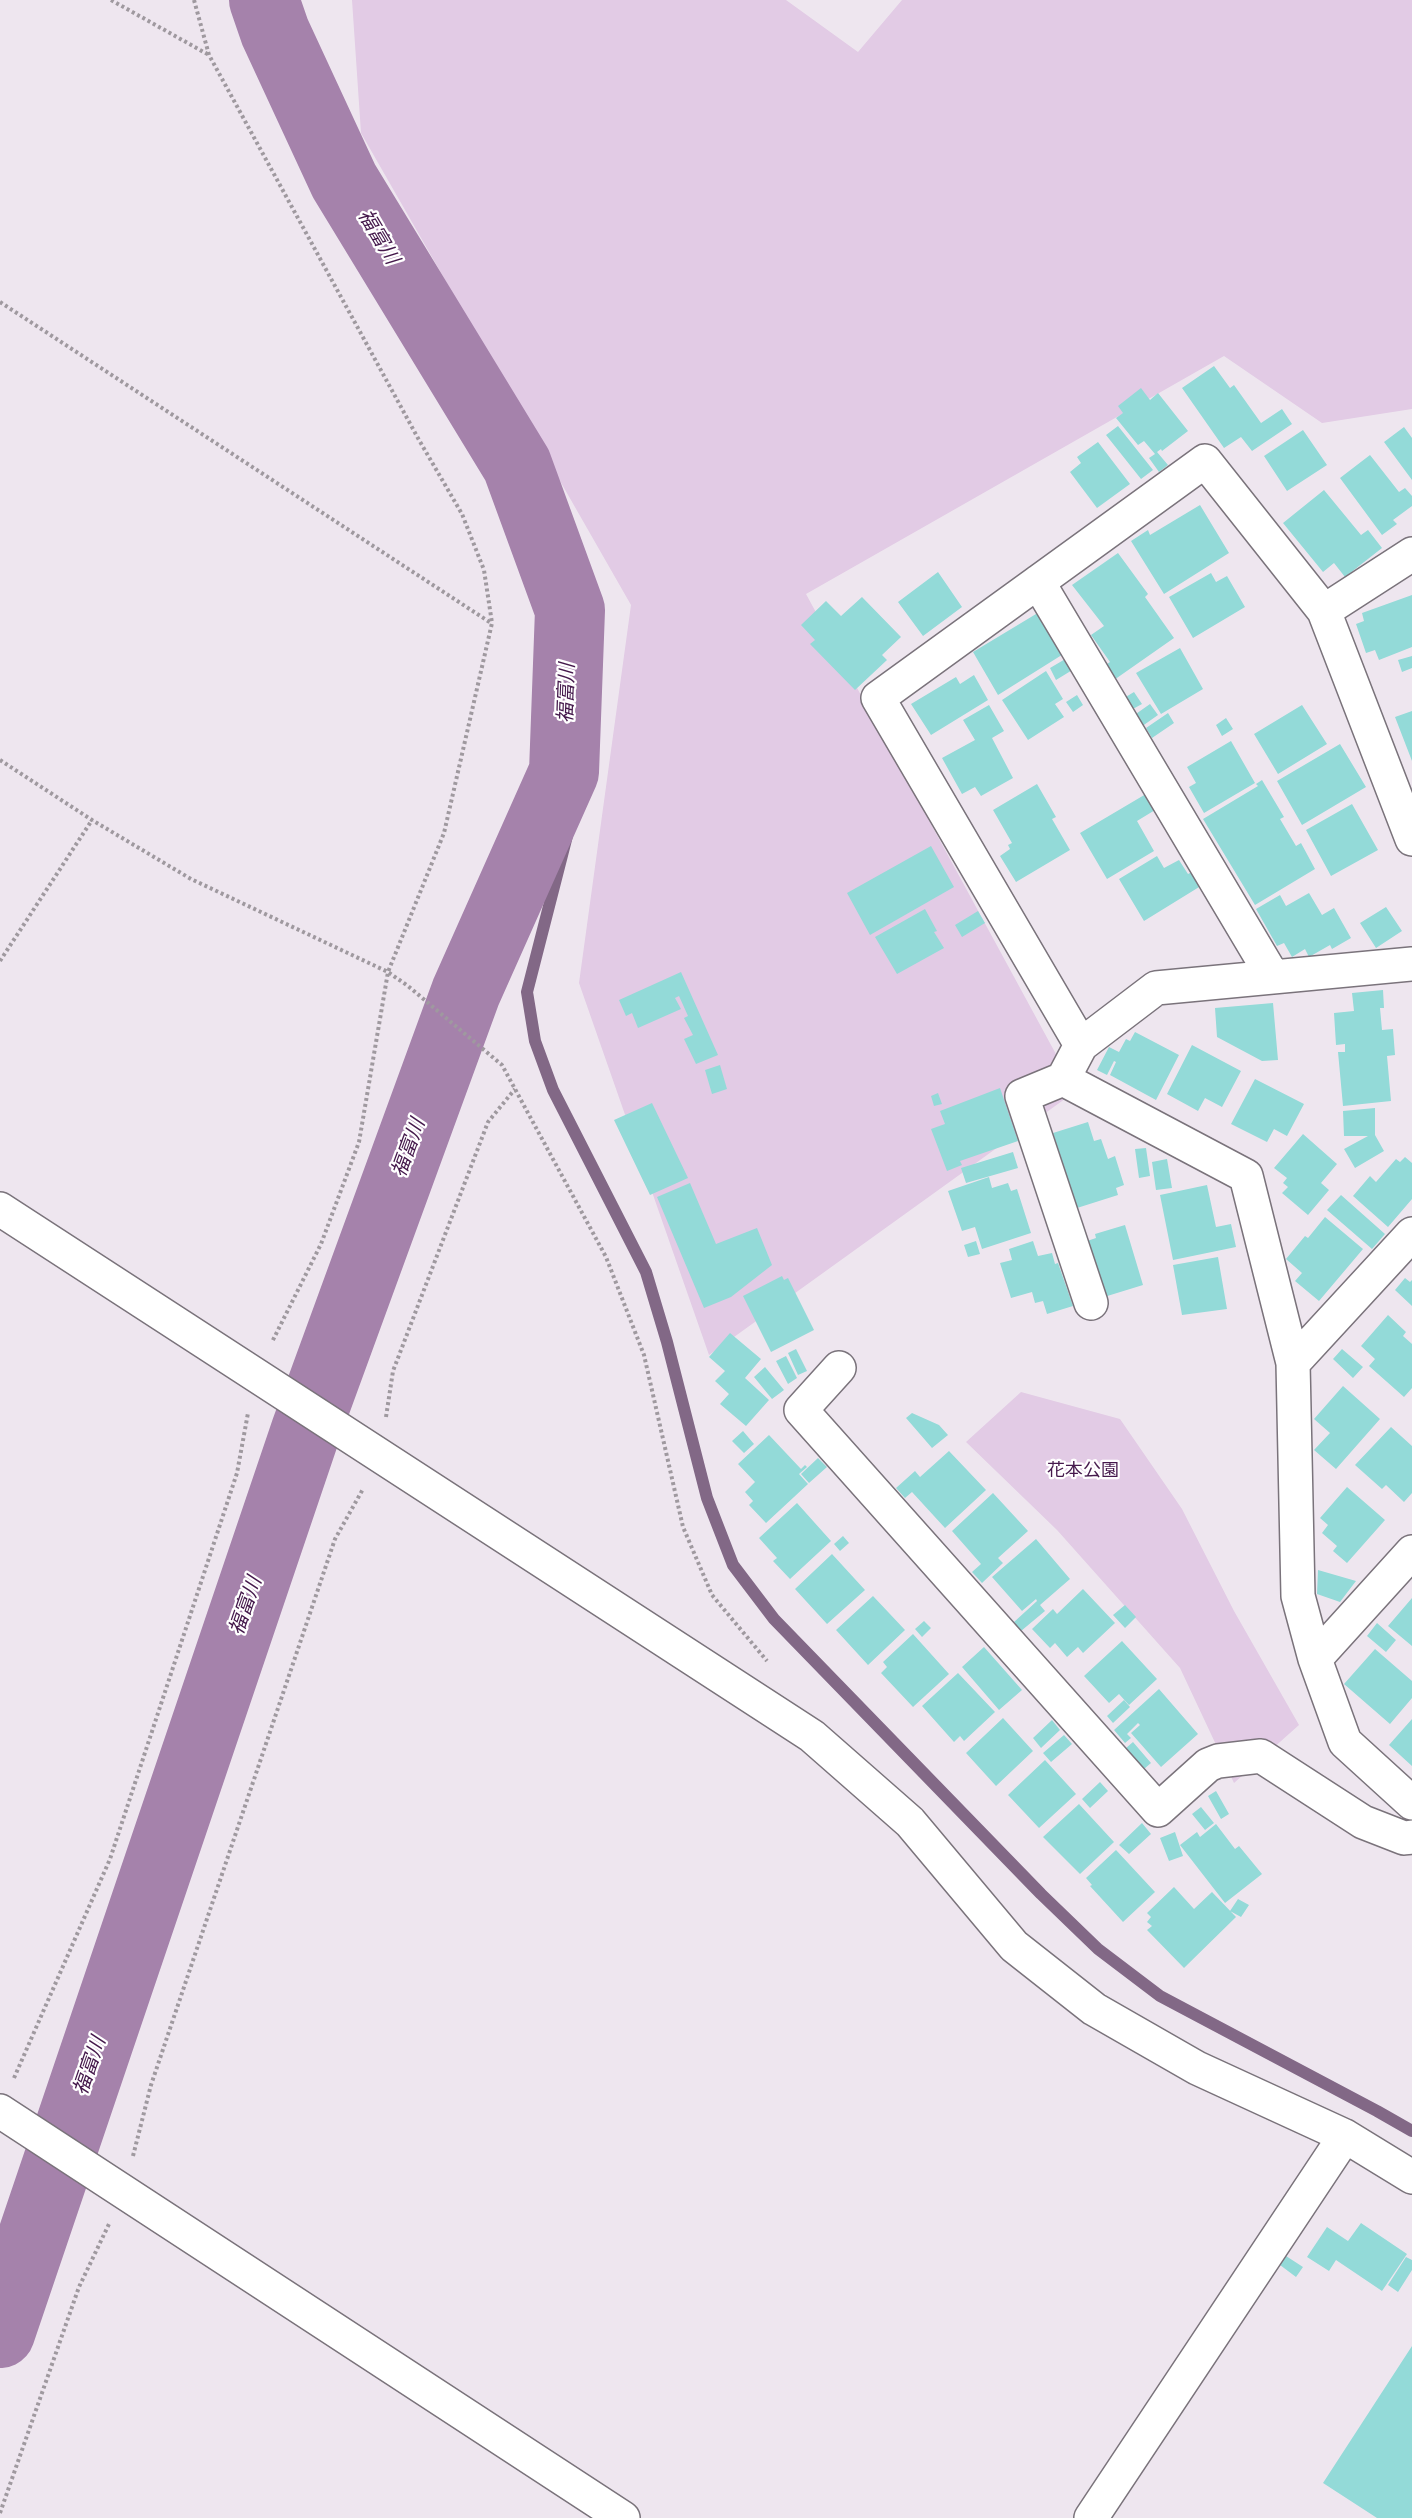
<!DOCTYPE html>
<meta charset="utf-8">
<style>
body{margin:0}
canvas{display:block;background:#eee6ef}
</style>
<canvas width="1412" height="2518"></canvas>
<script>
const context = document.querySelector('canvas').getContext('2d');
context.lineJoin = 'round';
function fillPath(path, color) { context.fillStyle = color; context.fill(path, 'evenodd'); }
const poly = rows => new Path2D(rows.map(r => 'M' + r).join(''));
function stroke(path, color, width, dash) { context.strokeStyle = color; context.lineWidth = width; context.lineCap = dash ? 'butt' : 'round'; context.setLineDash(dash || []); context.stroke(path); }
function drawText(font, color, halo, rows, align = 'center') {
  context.font = font + ' "Noto Sans","Noto Sans JP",sans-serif'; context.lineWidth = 4.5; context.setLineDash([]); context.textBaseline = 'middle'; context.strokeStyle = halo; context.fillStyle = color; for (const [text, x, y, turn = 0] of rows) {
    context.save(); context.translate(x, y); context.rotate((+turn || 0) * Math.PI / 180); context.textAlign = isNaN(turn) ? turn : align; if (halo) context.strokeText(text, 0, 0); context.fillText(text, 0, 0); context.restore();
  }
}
fillPath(poly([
 [352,0,786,0,858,52,902,0,1412,0,1412,409,1322,423,1224,356,806,594,1076,1091,709,1355,579,983,631,605,361,133],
 [1021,1392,1120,1419,1182,1509,1234,1611,1299,1725,1234,1783,1180,1668,1057,1530,966,1442]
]), '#e2cbe5');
stroke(poly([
 [564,772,569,828,527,992,535,1041,553,1090,646,1272,667,1342,707,1498,733,1565,774,1619,1041,1894,1098,1949,1160,1996,1377,2111,1412,2131]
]), '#826886', 12);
stroke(poly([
 [0,2333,306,1430,466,992,564,772,570,610,517,465,344,181,275,32,264,0]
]), '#a582ab', 70);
fillPath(poly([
 [1214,366,1230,388,1234,385,1261,423,1282,409,1292,424,1252,451,1241,437,1224,448,1182,388],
 [1141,388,1150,400,1158,393,1188,431,1162,451,1161,449,1157,452,1168,465,1159,472,1149,458,1155,454,1144,441,1138,445,1116,418,1123,413,1118,406],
 [1118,426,1153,470,1141,479,1106,435],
 [1404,427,1412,438,1412,480,1384,442],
 [1303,430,1327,465,1287,491,1264,456],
 [1098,442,1130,484,1097,508,1070,472,1081,463,1077,457],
 [1370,455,1399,492,1405,488,1412,496,1412,506,1393,520,1397,524,1382,535,1340,478],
 [1324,490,1361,535,1368,530,1382,548,1345,577,1334,563,1323,572,1283,523],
 [1200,505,1229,553,1164,594,1131,541,1148,530,1150,535],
 [1118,553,1148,594,1145,597,1174,638,1114,680,1104,666,1110,662,1091,635,1104,626,1072,585],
 [938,572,962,607,923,636,898,602],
 [1211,573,1216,582,1227,576,1245,607,1193,638,1169,597],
 [1412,595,1412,647,1379,660,1375,650,1366,653,1356,624,1364,621,1362,613],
 [862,597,901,637,882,655,887,660,855,690,810,644,815,640,801,625,826,601,841,616],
 [1036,614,1042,616,1065,653,998,695,973,652],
 [1180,648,1203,689,1161,714,1136,673],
 [1412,656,1412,668,1402,672,1398,660],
 [1067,658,1074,669,1056,680,1050,668],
 [1046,671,1063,699,1055,704,1064,717,1028,740,1002,700],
 [974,675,988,700,931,735,911,704,956,677,960,684],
 [1134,692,1142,704,1131,710,1124,698],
 [1077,695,1083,705,1073,712,1066,702],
 [1150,704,1158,715,1141,727,1133,716],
 [989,705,1004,731,992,738,1013,778,981,796,975,787,962,794,942,758,975,740,963,720],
 [1302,705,1327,744,1278,774,1254,734],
 [1412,711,1412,761,1395,717],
 [1168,713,1174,723,1152,738,1146,728],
 [1226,718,1233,729,1222,736,1216,725],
 [1231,741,1255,783,1204,813,1189,787,1196,783,1187,767],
 [1340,744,1366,787,1302,825,1277,781],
 [1262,780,1284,817,1280,819,1296,846,1301,843,1315,869,1255,905,1203,819,1258,786,1256,784],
 [1037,784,1056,817,1052,819,1070,850,1016,882,1000,856,1010,849,1008,845,1012,843,993,810],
 [1151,791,1160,807,1137,821,1154,851,1107,879,1080,833],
 [1352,804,1378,850,1331,876,1306,830],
 [931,846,954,887,870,935,847,893],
 [1157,856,1164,868,1179,860,1188,874,1196,870,1204,884,1144,921,1119,879],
 [1309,893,1322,915,1334,908,1351,938,1332,949,1330,945,1309,957,1305,949,1292,957,1284,943,1277,946,1256,909,1280,895,1286,906],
 [1386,907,1402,931,1376,948,1360,923],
 [925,909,937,931,934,932,944,948,897,974,875,937],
 [978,911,985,923,962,937,955,925],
 [681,972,718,1055,696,1064,684,1039,693,1035,684,1018,688,1016,679,996,675,998,681,1009,638,1028,632,1013,626,1016,619,1000],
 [1383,990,1384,1008,1380,1008,1382,1030,1393,1029,1395,1055,1387,1056,1391,1101,1343,1106,1338,1052,1345,1052,1345,1044,1336,1045,1334,1013,1354,1011,1352,993],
 [1273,1003,1278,1060,1262,1061,1217,1037,1215,1008],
 [1135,1032,1179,1055,1156,1100,1110,1075,1116,1062,1114,1061,1107,1075,1097,1070,1109,1047,1119,1052,1126,1039,1130,1041],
 [1192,1045,1241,1071,1222,1107,1205,1098,1198,1111,1167,1094],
 [720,1065,727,1089,712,1094,705,1070],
 [1255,1079,1304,1104,1287,1136,1274,1129,1267,1142,1231,1124],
 [1000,1088,1018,1141,960,1161,962,1165,947,1171,931,1129,945,1124,940,1111],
 [938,1093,942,1104,934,1106,931,1096],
 [652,1103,688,1178,650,1195,614,1120],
 [1375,1108,1375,1135,1384,1151,1355,1168,1344,1149,1368,1136,1344,1136,1343,1111],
 [1088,1122,1094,1141,1101,1139,1108,1159,1115,1156,1124,1185,1116,1188,1118,1195,1077,1208,1053,1133],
 [1303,1134,1337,1164,1321,1183,1329,1190,1308,1215,1282,1193,1288,1187,1283,1183,1287,1178,1274,1168],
 [1146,1148,1150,1176,1139,1178,1135,1149],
 [1013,1152,1018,1168,966,1183,961,1168],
 [1405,1157,1412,1163,1412,1199,1388,1227,1353,1196,1370,1176,1376,1182,1396,1159,1400,1162],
 [1167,1159,1172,1188,1156,1190,1152,1162],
 [989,1177,992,1188,1008,1183,1011,1191,1017,1189,1031,1233,982,1249,975,1227,962,1231,948,1191],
 [690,1183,716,1244,757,1228,772,1265,731,1297,704,1308,657,1197],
 [1207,1185,1216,1227,1231,1224,1236,1247,1173,1260,1160,1195],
 [1341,1195,1385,1234,1372,1249,1327,1210],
 [1325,1217,1363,1249,1319,1301,1295,1281,1302,1273,1286,1259,1305,1236,1308,1238],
 [1125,1225,1143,1285,1104,1297,1087,1241,1096,1238,1095,1234],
 [976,1241,980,1254,968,1257,964,1245],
 [1033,1241,1038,1256,1052,1253,1055,1264,1058,1263,1073,1306,1047,1314,1043,1301,1035,1303,1032,1292,1011,1298,1000,1263,1012,1260,1009,1249],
 [1218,1257,1227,1309,1182,1315,1173,1265],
 [782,1276,784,1280,788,1278,814,1330,771,1352,743,1296],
 [1405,1278,1410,1282,1412,1280,1412,1306,1395,1290],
 [1388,1315,1406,1332,1403,1336,1412,1344,1412,1388,1404,1397,1369,1366,1375,1359,1361,1346],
 [730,1333,761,1359,745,1378,769,1400,746,1426,720,1404,729,1394,715,1381,725,1371,709,1357],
 [796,1349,807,1371,798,1375,788,1353],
 [1342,1349,1363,1367,1353,1378,1333,1359],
 [786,1356,797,1378,788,1384,776,1361],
 [765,1367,784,1390,772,1399,754,1377],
 [1343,1386,1380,1419,1336,1469,1314,1450,1330,1433,1314,1419],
 [912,1413,939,1425,948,1435,932,1448,906,1418],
 [1391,1427,1412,1446,1412,1493,1404,1502,1386,1485,1382,1489,1355,1465],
 [743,1431,754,1444,744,1453,732,1441],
 [769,1435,801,1469,805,1465,807,1467,799,1474,808,1484,766,1523,749,1505,753,1501,745,1492,755,1482,738,1464],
 [949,1451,986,1490,945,1528,912,1492,905,1498,896,1488,915,1471,920,1477],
 [818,1458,827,1467,809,1483,801,1474],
 [1347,1487,1385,1520,1347,1563,1333,1551,1337,1546,1322,1533,1328,1525,1320,1518],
 [993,1493,1028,1531,998,1558,1003,1563,982,1583,972,1572,981,1564,952,1531],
 [797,1503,831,1541,790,1579,773,1561,777,1558,759,1538],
 [843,1536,849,1543,840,1551,834,1544],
 [1036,1539,1070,1579,1040,1605,1045,1611,1021,1631,1014,1622,1037,1601,1036,1599,1022,1611,992,1577],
 [832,1554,865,1590,827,1624,795,1589],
 [1318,1570,1356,1581,1340,1602,1317,1594],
 [1083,1589,1115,1623,1083,1653,1078,1647,1067,1657,1055,1643,1050,1648,1032,1629,1053,1609,1057,1614],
 [873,1596,905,1630,868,1665,836,1630],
 [1412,1598,1412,1646,1388,1626],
 [1125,1605,1136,1617,1125,1628,1113,1615],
 [924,1621,931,1628,922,1637,915,1629],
 [1377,1623,1396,1640,1386,1652,1367,1636],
 [913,1634,949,1674,913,1707,881,1673,887,1667,883,1662],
 [1122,1641,1157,1679,1129,1705,1119,1694,1109,1703,1084,1676],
 [984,1647,1022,1690,999,1710,962,1667],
 [1375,1649,1412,1681,1412,1698,1390,1724,1344,1684],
 [958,1673,995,1712,964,1741,960,1736,954,1742,922,1706],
 [1159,1689,1198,1734,1161,1767,1131,1733,1140,1725,1138,1723,1127,1734,1131,1738,1125,1743,1114,1730],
 [1124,1700,1130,1707,1113,1723,1107,1716],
 [1003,1718,1033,1751,996,1786,966,1753],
 [1412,1719,1412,1766,1389,1745],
 [1052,1720,1060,1730,1041,1748,1033,1738],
 [1064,1735,1072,1744,1051,1762,1043,1753],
 [1133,1742,1151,1763,1144,1769,1126,1748],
 [1045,1760,1076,1794,1039,1828,1008,1795],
 [1100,1782,1108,1791,1090,1808,1082,1799],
 [1216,1791,1229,1814,1221,1819,1208,1796],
 [1079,1804,1114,1842,1080,1874,1043,1837],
 [1201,1807,1214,1823,1205,1830,1192,1814],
 [1142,1823,1151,1834,1129,1854,1119,1845],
 [1216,1824,1235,1849,1239,1846,1262,1874,1225,1903,1180,1845,1197,1832,1200,1837],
 [1175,1832,1183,1856,1169,1861,1160,1838],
 [1116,1850,1155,1892,1123,1922,1090,1886,1092,1885,1086,1878],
 [1174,1887,1194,1909,1212,1892,1236,1917,1184,1968,1147,1930,1152,1926,1147,1922,1151,1917,1147,1913],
 [1238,1899,1249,1905,1241,1917,1230,1911],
 [1361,2223,1407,2254,1382,2291,1336,2260,1329,2271,1307,2257,1327,2227,1348,2241],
 [1286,2256,1303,2267,1296,2277,1280,2265],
 [1406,2257,1412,2260,1412,2270,1398,2292,1388,2285],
 [1412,2346,1412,2518,1377,2518,1323,2483]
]), '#93dad8');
const street = poly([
 [1038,582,1273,977],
 [1324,611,1412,554],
 [1081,1045,878,698,1205,461,1324,611,1412,839],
 [1063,1079,1246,1176,1293,1363,1298,1596,1315,1659,1345,1742,1412,1803],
 [0,1209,812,1736,910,1822,1014,1946,1094,2009,1197,2068,1345,2136,1412,2177],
 [1091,1303,1022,1096,1063,1079,1081,1045,1156,988,1412,964],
 [1293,1363,1412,1234],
 [839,1368,801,1410,1158,1810,1208,1765,1218,1761,1261,1756,1363,1822,1404,1838,1412,1837],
 [1315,1659,1412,1552],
 [0,2111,623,2518],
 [1091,2518,1345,2136]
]);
stroke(street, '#7a737b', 36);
stroke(poly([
 [111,0,209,55],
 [194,0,209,55,419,440,462,514,484,570,492,623,444,833,388,972,359,1142,321,1244,272,1342],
 [0,302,491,623],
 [0,760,92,820,191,879,388,972,408,986,502,1065,606,1257,644,1355,683,1527,712,1595,767,1661],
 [0,961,92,820],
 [386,1417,393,1371,488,1122,515,1089],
 [14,2078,110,1859,237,1473,248,1413],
 [133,2156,151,2085,335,1539,363,1489],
 [0,2513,79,2287,109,2224]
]), '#9f999f', 4, [3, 3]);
stroke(street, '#fff', 33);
drawText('18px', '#45194c', '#fff', [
 ["花本公園",1083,1471]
]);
drawText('italic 20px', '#43174a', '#fff', [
 ["福富川",378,237,59],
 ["福富川",567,693,-88],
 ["福富川",409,1148,-70],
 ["福富川",246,1606,-71],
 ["福富川",90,2066,-71]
]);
</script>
